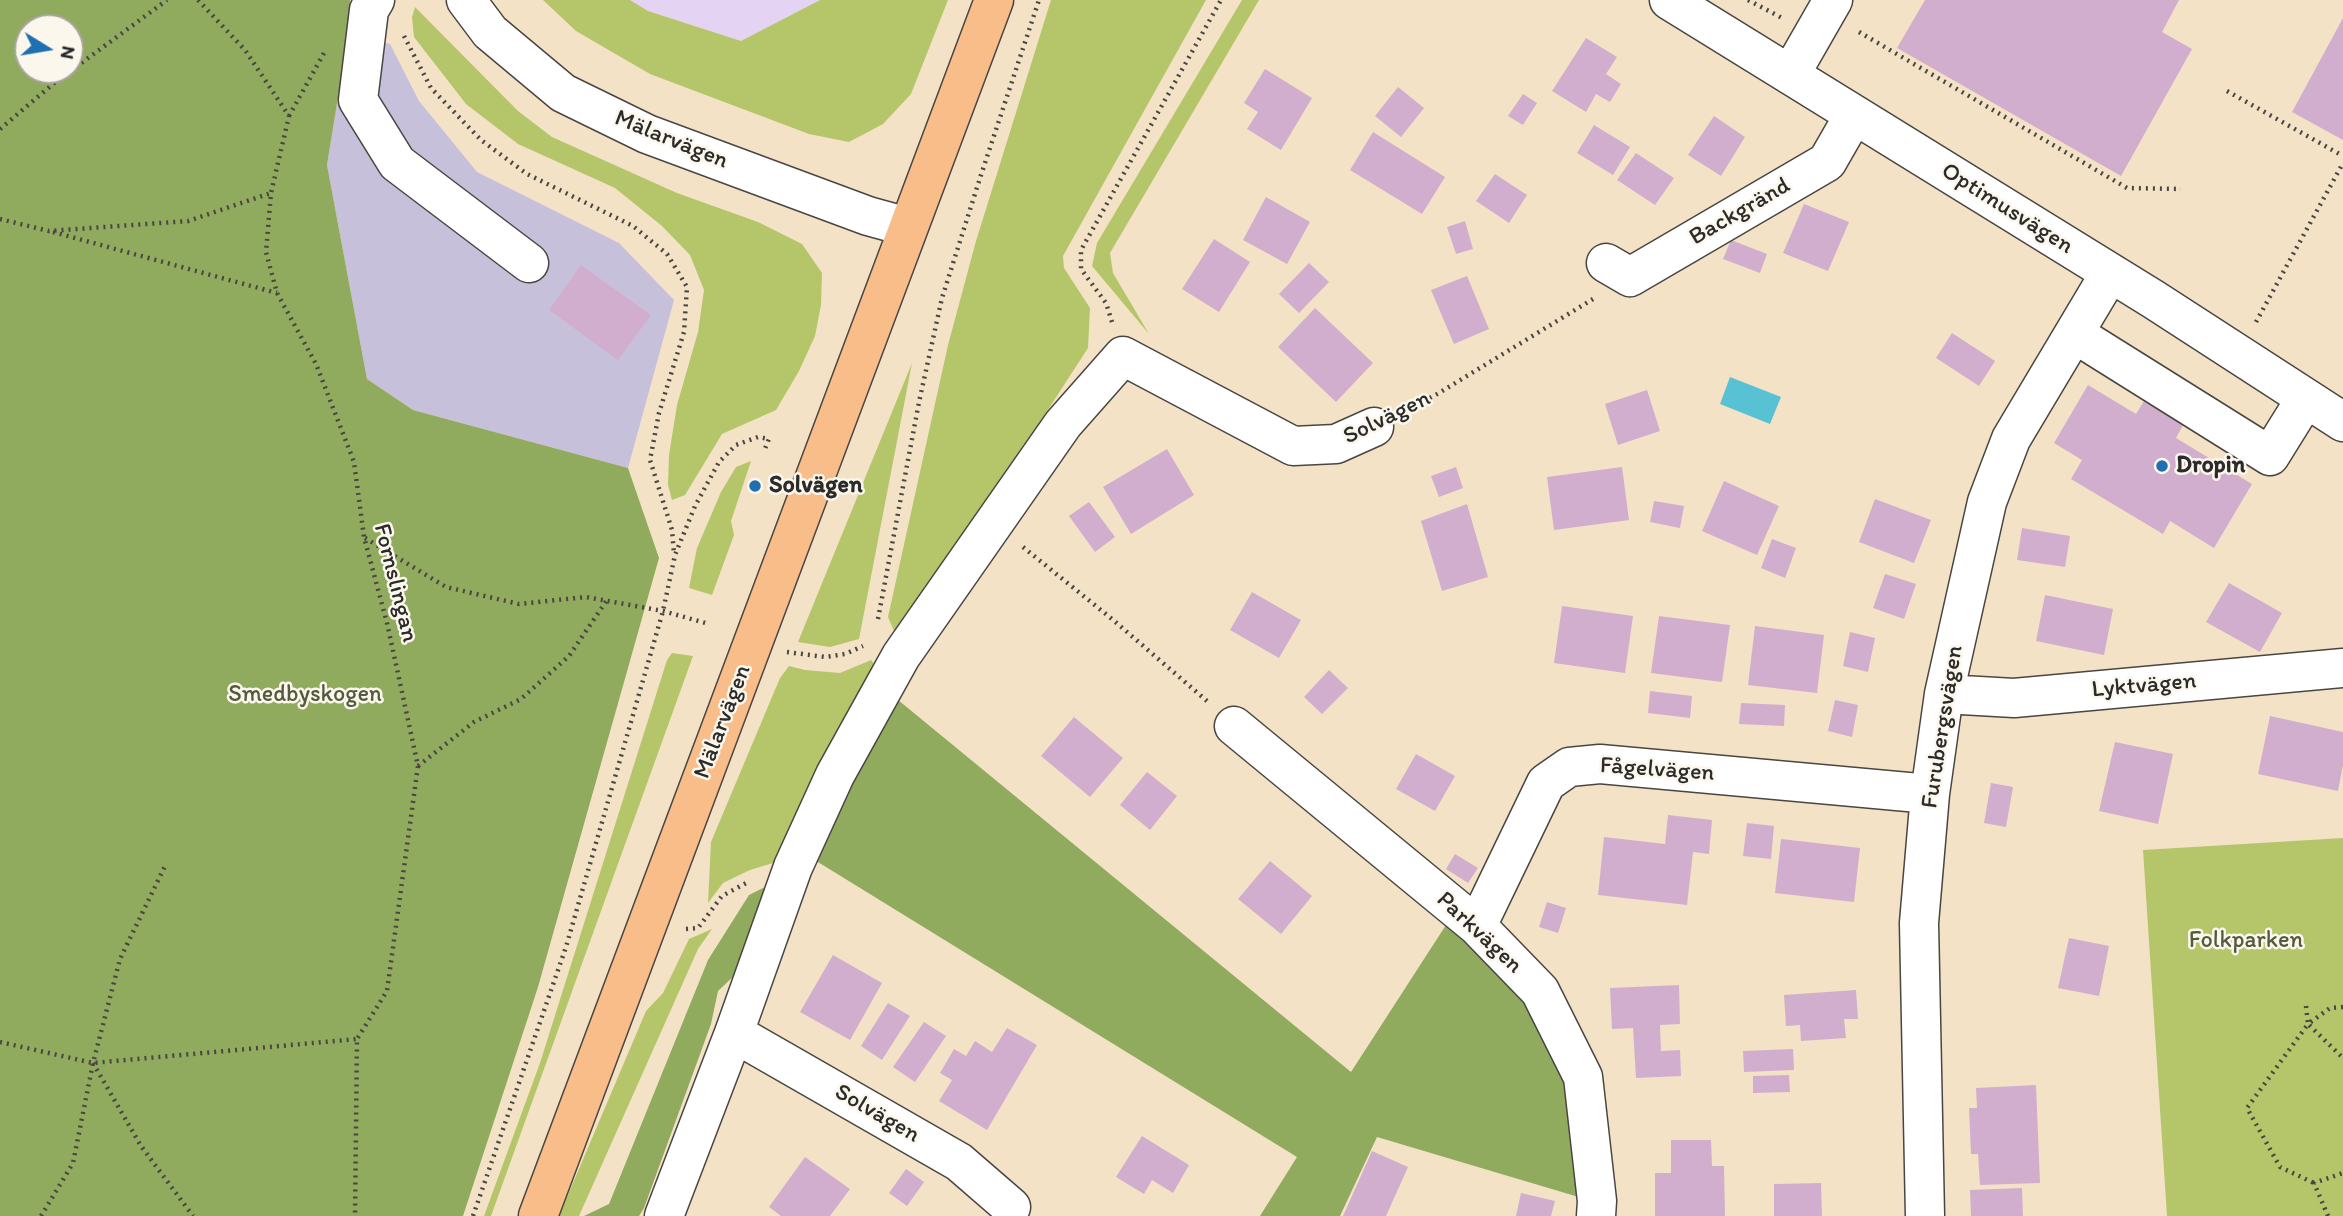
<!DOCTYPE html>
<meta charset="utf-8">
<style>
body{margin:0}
#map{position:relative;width:2343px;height:1216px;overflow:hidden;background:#f4e2c7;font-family:Itim,sans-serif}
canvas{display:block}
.north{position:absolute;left:14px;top:14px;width:70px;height:70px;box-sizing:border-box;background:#fbf7ec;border:2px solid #a8a59f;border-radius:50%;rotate:101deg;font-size:19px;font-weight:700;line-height:28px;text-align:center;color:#2b2b2b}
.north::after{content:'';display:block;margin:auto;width:24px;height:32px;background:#1f6fb2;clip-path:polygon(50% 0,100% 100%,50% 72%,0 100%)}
</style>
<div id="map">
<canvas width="2343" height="1216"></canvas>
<div class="north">N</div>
</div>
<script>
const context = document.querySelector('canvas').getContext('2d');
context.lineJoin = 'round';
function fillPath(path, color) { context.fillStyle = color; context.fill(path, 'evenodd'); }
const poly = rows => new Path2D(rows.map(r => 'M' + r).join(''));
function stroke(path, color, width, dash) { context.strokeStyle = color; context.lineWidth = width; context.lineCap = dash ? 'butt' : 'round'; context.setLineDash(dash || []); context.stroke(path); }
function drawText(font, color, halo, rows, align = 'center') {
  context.font = font + ' Itim,sans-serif'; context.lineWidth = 5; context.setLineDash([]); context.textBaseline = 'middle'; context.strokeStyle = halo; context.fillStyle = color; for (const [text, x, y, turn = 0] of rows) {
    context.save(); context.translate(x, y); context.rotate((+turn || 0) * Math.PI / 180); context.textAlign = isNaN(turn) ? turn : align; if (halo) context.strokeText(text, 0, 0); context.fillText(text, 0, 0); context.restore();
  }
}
fillPath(poly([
 [630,0,820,0,741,41,648,11]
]), '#e4d3f2');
fillPath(poly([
 [348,36,390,44,419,101,477,172,619,243,674,300,628,468,413,410,367,379,327,165]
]), '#c6c0da');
fillPath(poly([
 [543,0,630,0,648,11,741,41,820,0,948,0,911,94,883,124,849,142,809,134,650,74,576,31],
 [1051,0,1206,0,1063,256,1064,268,1090,308,1088,348,924,601,905,626,894,631,888,617,948,345,976,241],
 [1242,0,1259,0,1110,253,1113,273,1149,334,1092,266,1097,243],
 [415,7,518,111,552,137,677,193,758,222,802,244,822,273,821,305,815,336,799,371,776,410,722,434,685,495,672,500,668,485,669,455,677,405,698,332,704,290,690,255,662,226,615,188,518,144,466,104,414,37,412,17],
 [912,363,859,639,830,647,798,642],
 [751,461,731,521,734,535,712,595,689,588,697,548,721,492,736,467],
 [672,653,693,656,491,1216,484,1216,540,1063,667,660],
 [871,660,881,672,786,859,750,870,723,883,708,903,711,842,780,678,789,666,805,670,840,673],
 [2343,838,2343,1216,2167,1216,2143,850],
 [712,929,698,949,579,1216,559,1216,646,1011,663,993,689,939]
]), '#b5c66a');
fillPath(poly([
 [0,0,350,0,348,36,327,165,367,379,413,410,628,468,659,558,538,987,463,1216,0,1216],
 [28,28,70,28,70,70,28,70],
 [892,695,1351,1072,1446,925,1522,994,1570,1082,1582,1198,1377,1137,1340,1216,1260,1216,1297,1157,813,859],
 [769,885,736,974,718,991,711,1024,644,1208,639,1216,584,1216,609,1204,708,960,749,895]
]), '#90ab5e');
fillPath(poly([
 [1730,377,1781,397,1770,424,1720,404]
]), '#58c2d4');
fillPath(poly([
 [1925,0,2179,0,2162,32,2192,49,2121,176,1897,48],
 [2343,18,2343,140,2292,112],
 [1586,38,1617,57,1606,74,1621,84,1610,102,1596,94,1586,112,1552,91],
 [1265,69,1312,98,1281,150,1247,129,1258,112,1244,103],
 [1398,87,1424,108,1401,137,1375,116],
 [1523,94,1537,103,1523,125,1508,116],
 [1714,116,1745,137,1721,176,1688,155],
 [1594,125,1630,147,1613,175,1577,153],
 [1373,132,1445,177,1422,214,1350,170],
 [1636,153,1674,178,1655,205,1617,180],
 [1495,174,1527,195,1509,223,1476,201],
 [1266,197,1310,222,1287,264,1243,240],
 [1804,204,1849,222,1828,271,1783,253],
 [1465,221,1473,249,1456,254,1447,227],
 [1214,239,1250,262,1219,312,1182,289],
 [1731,240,1767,254,1760,273,1723,259],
 [1309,263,1329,282,1299,313,1279,294],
 [581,265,651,315,618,360,549,310],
 [1467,276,1489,329,1454,344,1431,290],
 [1315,308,1373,363,1336,402,1278,347],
 [1952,333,1995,361,1979,386,1936,358],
 [2088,385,2136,414,2144,401,2183,425,2176,438,2252,484,2214,548,2170,521,2163,534,2071,479,2082,460,2054,443],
 [1647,390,1660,431,1618,445,1605,404],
 [1167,449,1194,495,1131,534,1103,487],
 [1456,467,1463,488,1439,497,1431,476],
 [1622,467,1629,520,1554,530,1547,477],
 [1724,481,1779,506,1757,555,1702,531],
 [1875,499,1931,520,1914,563,1859,542],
 [1654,501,1684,506,1680,528,1650,522],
 [1089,502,1115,537,1095,552,1069,516],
 [1467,504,1488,577,1442,591,1421,521],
 [2022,528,2070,536,2065,567,2017,560],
 [1772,539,1796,548,1785,578,1761,568],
 [1885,574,1916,584,1904,619,1873,608],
 [2229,583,2282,613,2260,652,2206,622],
 [1252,592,1301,620,1279,658,1230,630],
 [2045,595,2113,609,2104,655,2036,641],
 [1562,606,1633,616,1625,673,1554,663],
 [1659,616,1730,625,1722,682,1651,673],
 [1755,626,1824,635,1817,693,1748,685],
 [1850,632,1875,638,1868,672,1843,666],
 [1329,670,1348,688,1322,714,1304,697],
 [1650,691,1692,696,1690,718,1648,713],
 [1835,700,1858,705,1852,737,1828,731],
 [1741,703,1785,705,1784,726,1739,724],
 [2270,716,2343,732,2343,765,2338,791,2258,774],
 [1074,717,1123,758,1090,797,1041,756],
 [2115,742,2173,754,2158,824,2099,811],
 [1416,754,1455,776,1435,811,1396,789],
 [1147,772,1177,796,1150,830,1120,805],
 [1991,783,2013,787,2006,827,1984,823],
 [1668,815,1712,820,1709,854,1693,852,1687,905,1598,895,1604,837,1665,844],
 [1747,823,1774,826,1771,859,1743,856],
 [1781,839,1860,848,1854,902,1775,893],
 [1455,854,1478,868,1468,883,1446,869],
 [1270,861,1312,896,1281,934,1238,899],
 [1547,902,1566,908,1558,933,1539,927],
 [2069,938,2109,946,2099,996,2058,988],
 [833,955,882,983,850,1040,800,1012],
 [1679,985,1680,1024,1660,1025,1661,1051,1680,1050,1681,1076,1636,1078,1633,1028,1612,1029,1610,988],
 [1856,990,1858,1019,1844,1019,1846,1038,1801,1041,1800,1025,1786,1026,1784,995],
 [888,1003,910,1016,882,1060,861,1046],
 [924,1022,946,1036,915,1082,893,1067],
 [1007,1028,1037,1045,987,1130,939,1101,952,1080,940,1073,954,1049,966,1056,975,1041,992,1052],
 [1793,1049,1794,1070,1744,1072,1743,1051],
 [1789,1075,1790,1092,1753,1093,1753,1076],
 [2036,1085,2040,1183,1980,1185,1978,1154,1971,1154,1969,1108,1977,1108,1976,1088],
 [1142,1136,1189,1165,1173,1193,1152,1180,1144,1194,1116,1177],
 [1671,1140,1711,1140,1712,1166,1724,1166,1725,1216,1655,1216,1655,1173,1671,1173],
 [1372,1151,1408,1167,1386,1216,1343,1216],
 [805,1157,850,1189,830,1216,781,1216,769,1207],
 [906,1169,924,1182,907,1206,889,1193],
 [1821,1183,1822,1216,1774,1216,1774,1184],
 [2022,1188,2023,1216,1971,1216,1970,1190],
 [1521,1193,1555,1201,1551,1216,1516,1216]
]), '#d2aece');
const minor = poly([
 [375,0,369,10,358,100,397,163,529,263],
 [466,0,490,32,563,93,647,134,868,216,908,227],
 [1669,0,2153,299,2343,422],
 [1790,75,1833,0],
 [1606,263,1630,277,1827,162,1854,115],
 [2075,334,2270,456,2306,398],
 [1944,694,2014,698,2343,668],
 [1234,726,1477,926,1540,991,1583,1077,1597,1201,1596,1216],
 [1477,926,1546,783,1569,767,1600,764,1930,794],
 [734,1033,959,1162,1011,1207],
 [664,1216,734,1033,793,867,835,775,901,656,1063,424,1123,356,1293,446,1336,444,1374,427],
 [1925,1216,1919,923,1930,794,1944,694,1987,502,2011,439,2110,273]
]);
const major = poly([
 [538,1216,994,0]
]);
stroke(minor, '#494642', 41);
stroke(major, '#494642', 41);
stroke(poly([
 [198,0,245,50,289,116,271,193,266,252,277,293,316,364,354,462,364,537,387,623,418,766,387,991,357,1039,355,1216],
 [1748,0,1782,18],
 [1859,32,2127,188,2181,189],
 [404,36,431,88,481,140,527,174,633,226,667,254,687,287,684,332,659,413,650,460,672,530,674,554],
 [2227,91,2343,156],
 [289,116,324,53],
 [0,129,53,84,167,0],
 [0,219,49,231,188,221,271,193],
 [53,232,277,293],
 [1112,322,1106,303,1081,269,1081,250,1221,0],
 [2256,322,2343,163],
 [1405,411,1439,393,1593,299],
 [365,538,446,587,519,604,586,597,663,611,709,624],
 [1023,547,1112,619,1207,701],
 [878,619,919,402,942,298,981,175,1039,0],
 [787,652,825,657,845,654,863,646],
 [418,766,474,722,521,699,569,656,607,600],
 [686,929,698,928,722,896,748,882],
 [2306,1006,2308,1024,2247,1108,2280,1167,2314,1183],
 [2343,1007,2330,1008,2308,1024,2343,1058],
 [0,1042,93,1063,357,1039],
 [93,1063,141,1146,193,1216],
 [41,1216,73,1163,93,1063,120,959,166,864],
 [473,1216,566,947,663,611,675,555,695,506,719,462,736,445,758,437,769,439,764,451],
 [2328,1216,2314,1183,2343,1173]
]), '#494642', 4.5, [2, 5]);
stroke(minor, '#fff', 38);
stroke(major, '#f8bd89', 38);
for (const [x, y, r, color] of [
 [2162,466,7,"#1f6fb2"],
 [755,486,7,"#1f6fb2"]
]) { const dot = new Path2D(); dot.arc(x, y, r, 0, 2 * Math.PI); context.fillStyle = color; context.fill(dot); stroke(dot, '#fbf7ec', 2.5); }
drawText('24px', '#2b2b2b', '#fbf7ec', [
 ["Mälarvägen",671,140,22],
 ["Optimusvägen",2007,209,32],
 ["Backgränd",1740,212,-30],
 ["Solvägen",1387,418,-26],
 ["Fornslingan",395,583,76],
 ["Lyktvägen",2144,686,-5],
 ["Mälarvägen",723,722,-69],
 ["Furubergsvägen",1943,727,-81],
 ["Fågelvägen",1657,770,4],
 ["Parkvägen",1479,933,43],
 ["Solvägen",877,1114,30]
]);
drawText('bold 24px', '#2b2b2b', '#fbf7ec', [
 ["Dropin",2176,466],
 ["Solvägen",769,486]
], 'left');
drawText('24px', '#545a3e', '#fbf7ec', [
 ["Smedbyskogen",305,695],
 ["Folkparken",2246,941]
]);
</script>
